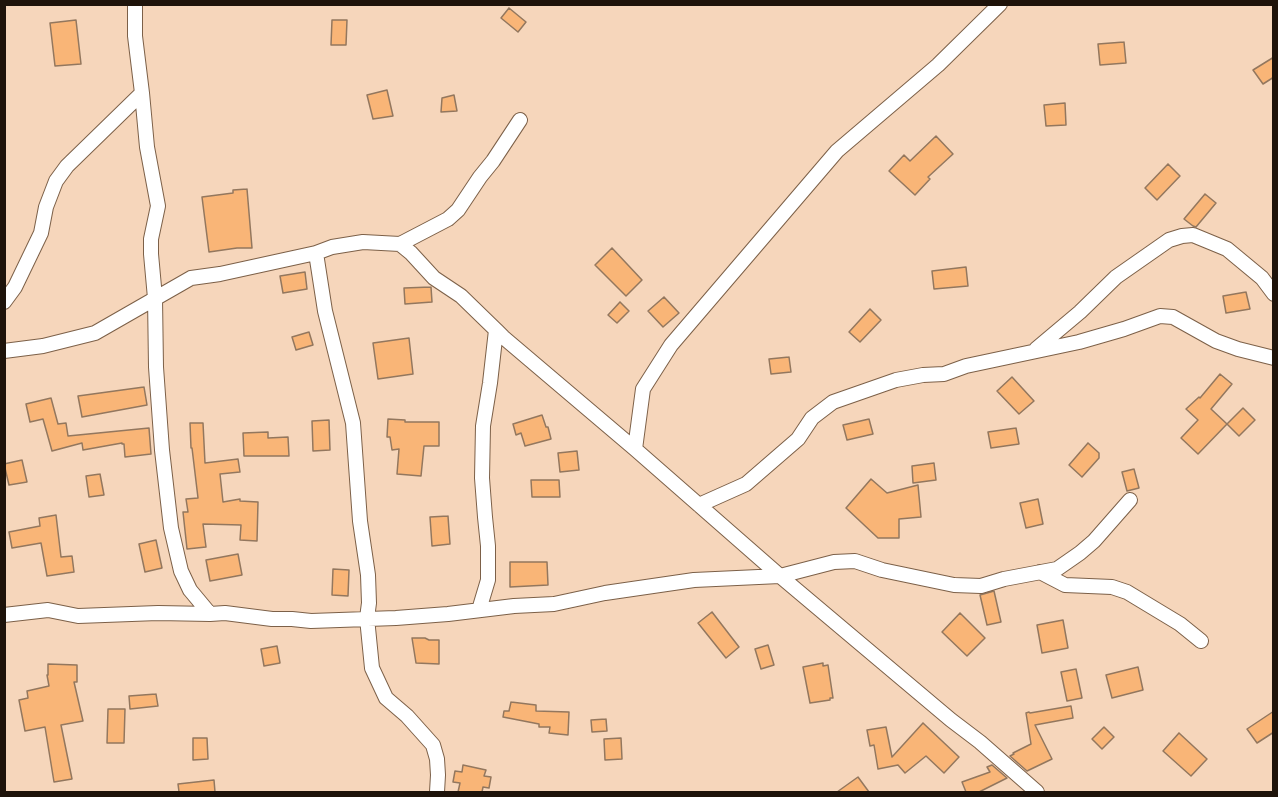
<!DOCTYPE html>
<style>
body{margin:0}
#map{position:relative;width:1278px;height:797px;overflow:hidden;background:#f6d6bb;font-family:"Open Sans",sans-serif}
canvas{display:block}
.frame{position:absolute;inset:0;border:6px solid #1e130a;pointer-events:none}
</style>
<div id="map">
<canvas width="1278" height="797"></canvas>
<div class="frame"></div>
</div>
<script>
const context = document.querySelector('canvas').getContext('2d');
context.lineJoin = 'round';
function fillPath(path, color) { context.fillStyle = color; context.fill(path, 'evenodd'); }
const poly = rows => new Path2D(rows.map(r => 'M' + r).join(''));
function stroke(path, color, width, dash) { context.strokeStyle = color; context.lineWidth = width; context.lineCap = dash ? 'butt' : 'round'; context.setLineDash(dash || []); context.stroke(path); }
const building = poly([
 [509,8,526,22,518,32,501,18,509,8],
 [76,20,81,64,55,66,50,23,76,20],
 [332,20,347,20,346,45,331,45,332,20],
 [1124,42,1126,63,1100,65,1098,44,1124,42],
 [1274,57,1274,77,1263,84,1253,70,1274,57],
 [387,90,393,116,373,119,367,95,387,90],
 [454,95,457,111,441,112,442,98,454,95],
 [1065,103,1066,125,1046,126,1044,105,1065,103],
 [936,136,953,154,928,177,930,179,915,195,889,171,904,155,910,161,936,136],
 [1168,164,1180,176,1157,200,1145,188,1168,164],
 [247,189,252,248,237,248,209,252,202,197,233,193,233,190,247,189],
 [1205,194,1216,203,1196,227,1193,226,1184,219,1205,194],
 [612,248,642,280,626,296,595,265,612,248],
 [966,267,968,286,934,289,932,271,966,267],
 [305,272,307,289,283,293,280,276,305,272],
 [431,287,432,302,405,304,404,288,431,287],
 [1246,292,1250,309,1226,313,1223,296,1246,292],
 [664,297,679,313,663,327,648,311,664,297],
 [620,302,629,311,617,323,608,315,620,302],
 [870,309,881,320,860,342,849,332,870,309],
 [309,332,313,345,296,350,292,337,309,332],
 [409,338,413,374,378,379,373,343,409,338],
 [789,357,791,372,771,374,769,359,789,357],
 [1220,374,1232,384,1211,409,1227,424,1198,454,1181,438,1198,420,1186,409,1199,397,1200,398,1220,374],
 [1012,377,1034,401,1019,414,997,391,1012,377],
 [144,387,147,405,82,417,78,396,144,387],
 [51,398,58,424,66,423,68,436,149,428,151,454,125,457,124,444,122,444,122,443,83,450,82,443,52,451,43,419,30,422,26,404,51,398],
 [1243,408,1255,420,1239,436,1227,424,1243,408],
 [542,415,546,427,548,427,551,439,525,446,521,433,516,435,513,424,542,415],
 [388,419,405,420,405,422,439,422,439,446,424,446,421,476,397,474,399,449,392,450,390,437,387,437,388,419],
 [869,419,873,434,847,440,843,425,869,419],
 [329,420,330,450,313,451,312,421,329,420],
 [190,423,203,423,205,463,238,459,240,472,220,474,223,502,240,499,240,501,258,502,257,541,240,540,241,525,203,524,206,547,187,549,183,512,188,512,186,499,198,498,192,448,191,448,190,423],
 [1016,428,1019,444,991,448,988,432,1016,428],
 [268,432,268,438,288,437,289,456,244,456,243,433,268,432],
 [1088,443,1099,453,1099,458,1082,477,1069,465,1088,443],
 [577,451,579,470,560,472,558,453,577,451],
 [22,460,27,482,9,485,4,464,22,460],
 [934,463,936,480,913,483,912,466,934,463],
 [1134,469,1139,488,1127,491,1122,472,1134,469],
 [100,474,104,495,89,497,86,476,100,474],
 [871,479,887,493,918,485,921,517,899,519,899,538,878,538,846,508,871,479],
 [531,480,559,480,560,497,532,497,531,480],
 [1038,499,1043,524,1026,528,1020,503,1038,499],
 [56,515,61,557,72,556,74,572,47,576,41,543,12,548,9,532,40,526,39,518,56,515],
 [448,516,450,544,432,546,430,517,448,516],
 [156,540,162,568,145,572,139,544,156,540],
 [238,554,242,575,210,581,206,560,238,554],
 [510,562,547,562,548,585,510,587,510,562],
 [333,569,349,570,348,596,332,595,333,569],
 [994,591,1001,622,987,625,980,595,994,591],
 [712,612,739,647,726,658,698,623,712,612],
 [960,613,985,638,967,656,942,632,960,613],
 [1063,620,1068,648,1042,653,1037,625,1063,620],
 [412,638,425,638,429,640,439,640,439,664,416,663,412,638],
 [768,645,774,665,761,669,755,649,768,645],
 [277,646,280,663,264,666,261,649,277,646],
 [823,663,823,666,828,665,833,698,830,698,830,700,810,703,803,667,823,663],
 [48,664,77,665,77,682,74,682,83,721,61,725,72,779,54,782,45,727,25,731,19,700,28,698,27,691,49,686,47,675,48,675,48,664],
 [1138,667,1143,690,1112,698,1106,675,1138,667],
 [1076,669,1082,698,1067,701,1061,672,1076,669],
 [156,694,158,706,130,709,129,696,156,694],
 [511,702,536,705,536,711,569,712,568,735,549,733,550,727,539,727,539,724,503,717,504,711,509,711,511,702],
 [1071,706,1073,718,1035,725,1052,759,1027,771,1010,756,1014,754,1013,753,1031,744,1026,713,1029,712,1030,713,1071,706],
 [108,709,125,709,124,743,107,743,108,709],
 [1274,711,1274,732,1257,743,1247,729,1274,711],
 [606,719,607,731,592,732,591,720,606,719],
 [923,723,959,757,944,773,926,756,905,773,898,765,878,769,874,745,870,746,867,730,886,727,892,757,923,723],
 [1104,727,1114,737,1102,749,1092,739,1104,727],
 [1179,733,1207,759,1191,776,1163,751,1179,733],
 [193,738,207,738,208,759,193,760,193,738],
 [621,738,622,759,605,760,604,739,621,738],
 [463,765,486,770,484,776,491,777,489,788,483,787,482,792,458,792,460,783,453,782,455,771,462,772,463,765],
 [992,765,1007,778,979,792,966,792,962,782,990,772,987,767,992,765],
 [858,777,869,792,837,792,858,777],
 [214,780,215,792,179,792,178,784,214,780]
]);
fillPath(building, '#f9b577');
stroke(building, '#93775e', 1.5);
const street = poly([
 [135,4,135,36,142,93,147,147,158,206,151,239,151,254,155,298,156,367,162,450,171,528,181,571,190,590,210,614],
 [400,244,411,253,434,278,461,296,496,330],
 [316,253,325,311,353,423,360,521,368,575,369,603,367,618,372,668,386,698,407,716,433,745,437,759,438,775,437,792],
 [4,302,15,287,41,233,46,207,56,181,67,166,142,93],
 [1036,349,1080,312,1116,277,1169,240,1182,236,1193,235,1227,249,1262,278,1274,294],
 [4,351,43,346,95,333,191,278,220,274,316,253,332,247,363,242,400,244,448,219,458,210,480,177,493,161,520,120],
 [635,449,643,389,671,345,837,151,938,65,1000,4],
 [699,505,746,484,798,439,812,418,833,402,896,380,923,375,944,374,966,366,1079,342,1124,329,1160,316,1173,317,1216,341,1238,349,1274,358],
 [1040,572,1065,585,1112,587,1127,592,1180,624,1201,641],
 [479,610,488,580,488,546,485,517,482,478,483,426,490,383,496,330,503,337,635,449,780,576,951,720,980,742,1037,792],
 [4,615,48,610,78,616,158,613,210,614,225,613,272,619,292,619,311,621,396,618,448,614,514,606,554,604,605,593,694,580,780,576,834,562,855,561,882,570,954,585,981,586,1004,579,1057,569,1080,553,1094,541,1130,500]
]);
stroke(street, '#7c6048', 16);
stroke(street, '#fff', 14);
</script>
